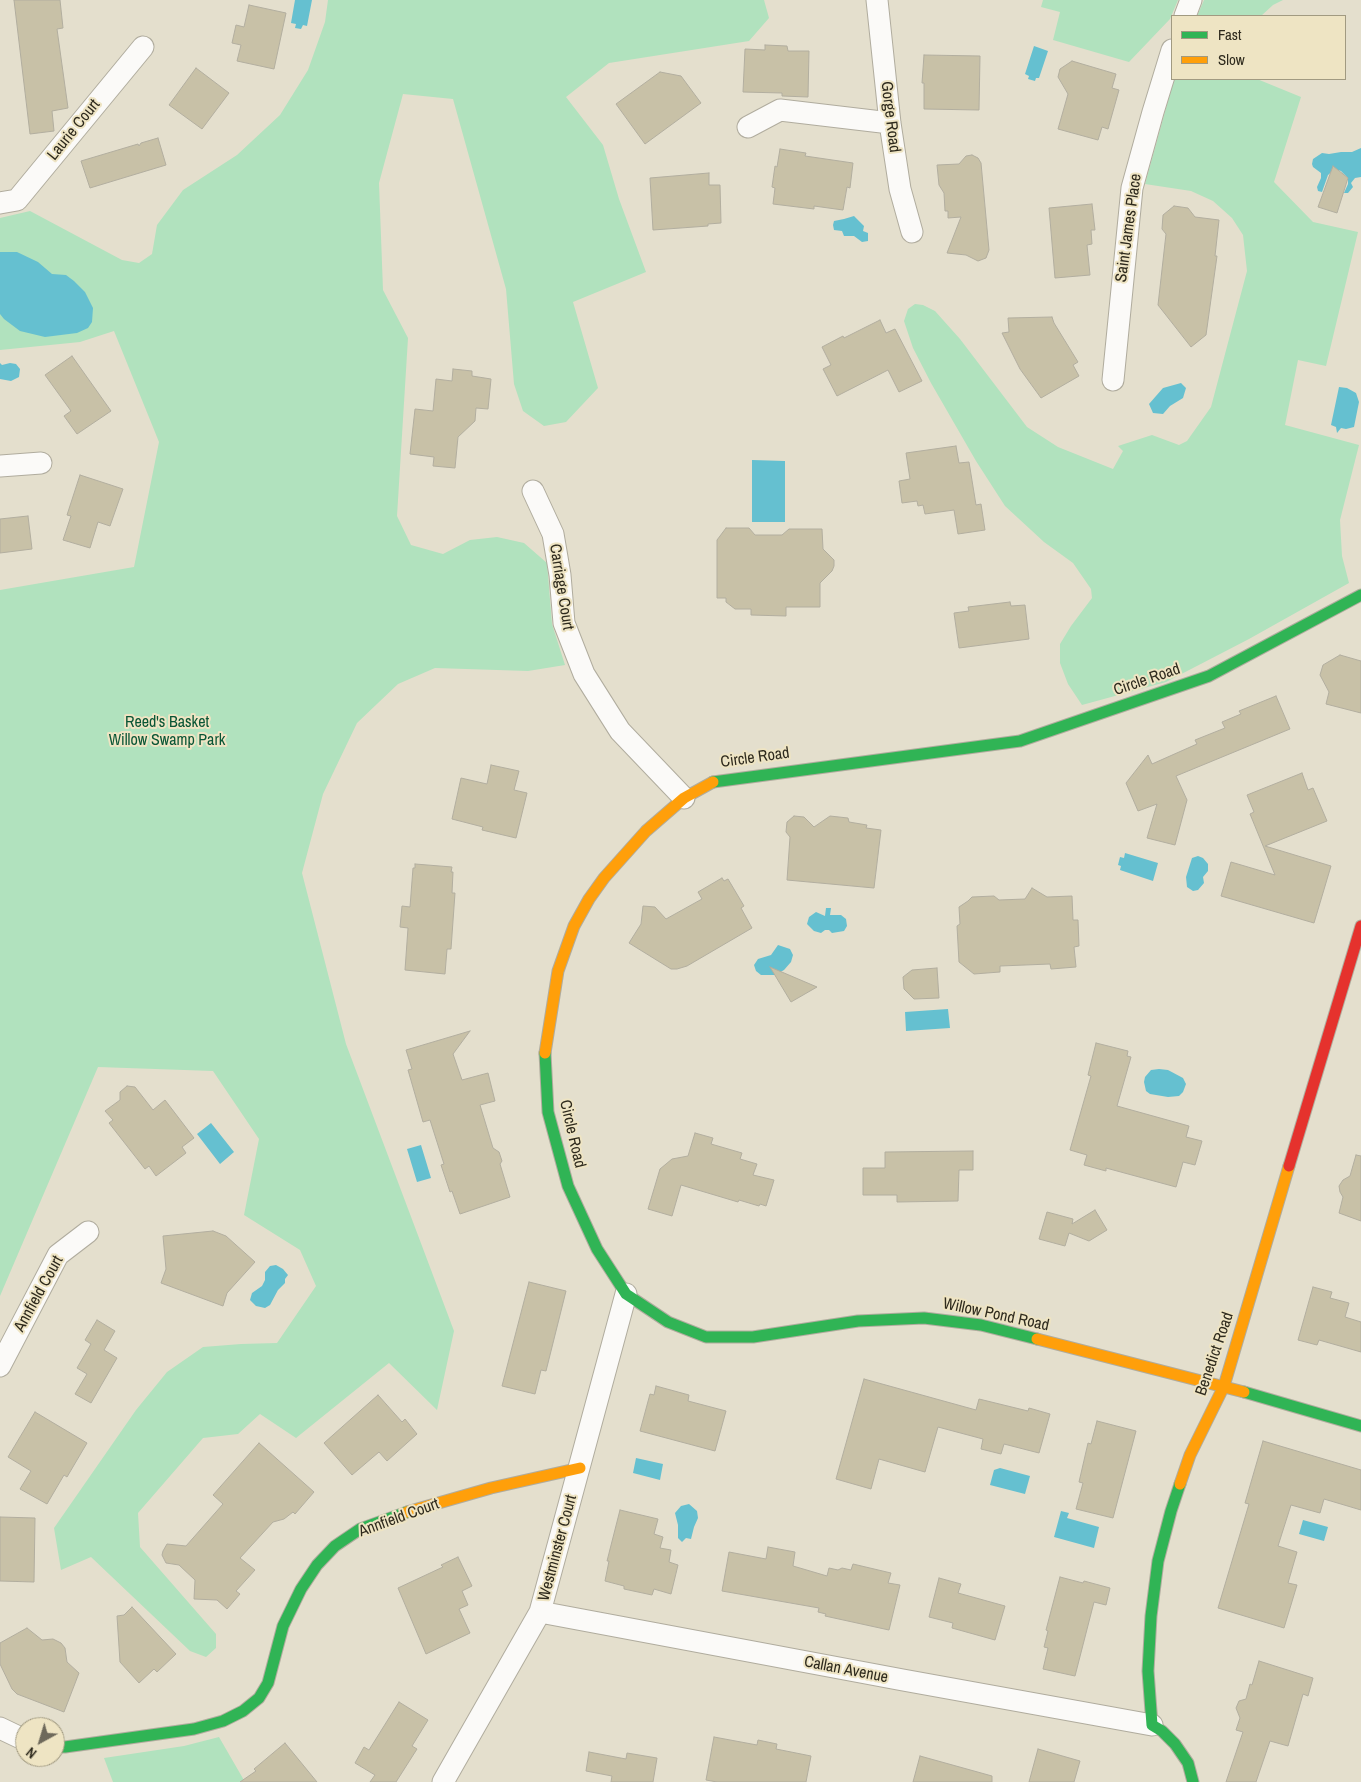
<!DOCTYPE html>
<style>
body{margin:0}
#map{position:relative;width:1361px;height:1782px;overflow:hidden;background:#e4dfcd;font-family:"Archivo Narrow",sans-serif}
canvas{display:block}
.legend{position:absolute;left:1171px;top:15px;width:175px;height:65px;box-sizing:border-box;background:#eee4c3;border:1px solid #a19a81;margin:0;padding:6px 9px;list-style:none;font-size:15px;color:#2e2a1d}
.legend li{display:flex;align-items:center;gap:10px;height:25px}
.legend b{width:25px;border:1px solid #a19a81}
.north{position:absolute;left:15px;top:1717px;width:50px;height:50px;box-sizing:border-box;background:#eee4c3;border:1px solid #a19a81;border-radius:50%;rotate:219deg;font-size:14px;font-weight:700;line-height:20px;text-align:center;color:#2e2a1d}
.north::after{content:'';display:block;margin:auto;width:18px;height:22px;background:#6e695b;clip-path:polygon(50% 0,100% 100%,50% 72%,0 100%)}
</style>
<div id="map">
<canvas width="1361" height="1782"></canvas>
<ul class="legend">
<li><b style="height:6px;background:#30b455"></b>Fast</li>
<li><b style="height:6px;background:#ff9f0a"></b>Slow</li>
</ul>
<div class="north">N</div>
</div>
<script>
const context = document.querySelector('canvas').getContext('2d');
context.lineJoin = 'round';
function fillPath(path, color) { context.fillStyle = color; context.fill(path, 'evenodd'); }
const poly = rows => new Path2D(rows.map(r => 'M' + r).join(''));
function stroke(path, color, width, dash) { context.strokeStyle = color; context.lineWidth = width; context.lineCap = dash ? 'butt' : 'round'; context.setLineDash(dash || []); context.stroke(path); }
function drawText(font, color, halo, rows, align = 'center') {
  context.font = font + ' "Archivo Narrow",sans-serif'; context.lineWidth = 4; context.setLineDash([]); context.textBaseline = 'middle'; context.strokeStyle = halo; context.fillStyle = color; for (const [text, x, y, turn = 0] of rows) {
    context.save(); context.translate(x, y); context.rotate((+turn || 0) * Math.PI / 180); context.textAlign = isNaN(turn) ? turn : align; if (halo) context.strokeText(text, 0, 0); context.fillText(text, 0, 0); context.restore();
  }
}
fillPath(poly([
 [328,0,764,0,769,18,749,41,609,63,566,97,603,145,619,199,646,272,573,302,598,388,566,422,544,426,523,411,514,384,506,289,453,99,403,94,379,183,383,290,408,338,397,516,411,545,443,554,470,540,497,537,524,543,547,563,552,624,565,665,528,671,435,668,398,684,357,723,323,794,302,873,346,1044,454,1331,437,1410,389,1363,296,1438,260,1414,238,1434,203,1438,138,1513,140,1547,216,1634,216,1648,206,1657,190,1651,91,1557,61,1570,54,1528,136,1410,167,1372,203,1347,241,1344,277,1343,316,1286,300,1250,244,1215,259,1139,213,1071,98,1067,0,1296,0,590,134,567,159,442,114,331,80,342,0,350,0,218,30,211,122,260,139,263,152,254,157,225,183,190,237,155,280,115,308,70,325,22],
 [1043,0,1178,0,1170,19,1129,62,1053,40,1060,12,1041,7],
 [1204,0,1283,0,1273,5,1261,16,1197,16],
 [1174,79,1257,79,1301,97,1274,182,1313,222,1358,232,1326,366,1298,360,1285,425,1359,445,1340,520,1342,556,1349,583,1249,639,1166,682,1082,705,1068,684,1060,663,1060,644,1071,626,1092,598,1091,589,1073,563,1044,542,1005,506,976,461,931,383,913,348,904,321,908,309,915,304,923,305,935,311,960,339,1027,427,1058,447,1113,469,1123,451,1118,446,1152,435,1179,445,1187,441,1211,407,1247,271,1243,235,1232,218,1213,201,1191,191,1145,184],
 [219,1737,245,1782,113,1782,104,1758,184,1746]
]), '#b1e2be');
fillPath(poly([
 [295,0,312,0,307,26,303,25,301,29,295,28,296,24,291,23],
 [1034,46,1048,51,1039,78,1036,78,1035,81,1028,79,1029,76,1025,74],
 [1361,148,1361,177,1355,178,1351,183,1353,187,1348,193,1344,193,1348,184,1348,178,1341,171,1335,169,1328,175,1322,192,1318,191,1317,187,1321,178,1321,173,1313,167,1312,164,1313,159,1322,153,1329,154,1341,152,1352,152],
 [854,216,864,226,863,231,868,233,868,241,862,242,854,236,844,236,842,231,834,230,833,225,834,221,844,219],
 [0,252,17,252,38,262,52,274,66,275,74,281,85,292,93,308,92,322,88,328,77,333,45,337,20,331,4,319,0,314],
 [0,363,2,365,10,363,16,364,20,369,19,377,11,381,0,379],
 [1181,383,1186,388,1183,398,1170,406,1163,414,1153,413,1149,404,1163,388],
 [1339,387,1347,388,1356,393,1359,402,1354,427,1346,429,1341,428,1337,433,1336,427,1331,425],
 [752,460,785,461,785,522,752,522],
 [1125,853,1158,863,1153,881,1120,870,1121,866,1118,865,1120,857,1124,858],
 [1198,856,1203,858,1208,864,1208,871,1203,877,1204,883,1198,890,1193,891,1187,887,1186,877,1192,858],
 [826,908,831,908,830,915,841,915,846,919,847,926,844,931,832,933,829,930,825,930,821,933,814,931,807,924,809,917,816,912,825,916],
 [778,945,790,949,793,955,791,962,784,970,775,975,761,975,756,971,754,965,758,959,771,955],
 [948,1009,950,1028,906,1031,905,1012],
 [1159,1069,1168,1070,1183,1078,1186,1084,1183,1092,1179,1096,1168,1097,1150,1094,1146,1091,1144,1082,1145,1077,1151,1070],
 [211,1123,234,1152,220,1164,197,1134],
 [421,1145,431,1178,417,1182,407,1149],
 [276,1265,283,1269,288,1275,285,1279,285,1283,278,1290,270,1305,265,1308,256,1306,250,1300,252,1293,262,1286,265,1280,265,1272,270,1266],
 [636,1458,663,1464,660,1480,633,1473],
 [1000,1468,1030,1476,1025,1494,990,1485,994,1470],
 [689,1504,697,1511,698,1518,694,1527,691,1539,686,1538,682,1542,678,1538,678,1525,675,1513,681,1506],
 [1061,1511,1069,1513,1067,1518,1099,1527,1094,1548,1054,1537],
 [1303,1520,1328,1527,1324,1541,1299,1534]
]), '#65c0d0');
const building = poly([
 [14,0,60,0,63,28,57,29,68,108,52,111,54,131,30,134,14,0],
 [249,5,286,13,274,69,237,61,241,45,232,43,236,25,244,27,249,5],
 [765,45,787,46,788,51,809,51,808,97,782,96,782,93,743,92,745,49,765,50,765,45],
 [924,55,980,56,979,110,924,109,924,83,922,83,924,55],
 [1072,61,1116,74,1112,88,1119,90,1108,129,1102,127,1098,140,1058,129,1068,94,1058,77,1060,69,1072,61],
 [196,68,229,93,202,129,169,105,196,68],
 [660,72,681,76,701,103,645,144,616,104,660,72],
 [158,138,166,165,90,188,81,161,138,144,139,146,141,143,158,138],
 [780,149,806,153,805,156,853,163,850,188,847,187,843,210,814,206,814,209,773,204,775,188,772,187,775,166,777,167,780,149],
 [972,155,978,158,981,163,989,250,986,258,978,261,966,255,947,253,961,217,948,218,948,211,945,211,944,193,939,185,937,165,959,164,966,156,972,155],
 [1333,166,1348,178,1337,213,1318,207,1333,166],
 [709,173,709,185,720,185,721,223,708,224,708,226,653,230,650,178,709,173],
 [1092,204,1095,230,1091,230,1092,244,1087,245,1090,275,1055,278,1049,208,1092,204],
 [1174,206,1188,208,1195,217,1219,220,1215,256,1217,256,1206,335,1191,347,1158,305,1166,234,1162,229,1163,215,1174,206],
 [1052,317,1054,323,1078,362,1073,365,1079,376,1041,398,1020,369,1002,333,1009,332,1008,318,1052,317],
 [880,320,886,333,895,329,922,381,899,392,888,370,837,396,823,369,831,365,822,347,843,336,844,338,880,320],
 [72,356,111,411,77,434,64,416,71,411,45,375,72,356],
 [453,369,472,371,472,376,491,379,488,409,476,408,475,421,458,437,455,468,433,466,434,457,410,454,415,409,433,411,436,379,452,381,453,369],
 [956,446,959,463,969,462,976,505,981,504,985,530,958,534,954,510,925,514,923,505,918,506,917,501,902,503,899,481,910,479,906,453,956,446],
 [80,475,123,489,110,526,98,522,90,548,63,540,71,516,67,515,80,475],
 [28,516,32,549,0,553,0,519,28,516],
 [726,528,749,528,755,535,782,535,789,529,822,529,823,549,834,560,834,566,832,571,820,583,820,607,786,607,786,616,751,615,751,609,735,609,726,602,726,598,717,598,717,540,726,528],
 [1010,602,1011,606,1025,605,1029,639,959,648,954,613,969,611,968,607,1010,602],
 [1340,655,1361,661,1361,713,1326,704,1329,692,1320,675,1323,665,1340,655],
 [1276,696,1290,729,1176,776,1187,800,1175,845,1147,838,1157,804,1138,811,1126,783,1148,755,1152,764,1197,744,1195,740,1225,728,1222,722,1241,714,1239,711,1276,696],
 [491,765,519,771,514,790,527,793,516,838,482,830,483,827,452,819,461,778,487,784,491,765],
 [1302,773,1308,790,1313,788,1327,821,1265,846,1331,866,1314,923,1221,896,1231,862,1275,875,1250,814,1254,812,1247,795,1302,773],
 [794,816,804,817,814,827,830,816,848,818,849,822,867,825,866,828,881,830,874,888,787,880,790,837,786,832,787,822,794,816],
 [415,864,452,867,451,872,453,872,452,893,455,893,451,949,447,949,445,974,405,970,408,928,400,927,402,906,410,907,413,868,415,868,415,864],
 [722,878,724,881,728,879,744,906,741,908,752,928,687,966,677,969,671,969,629,943,641,924,643,906,655,907,666,919,702,899,698,892,722,878],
 [1032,888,1047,897,1072,896,1073,920,1078,920,1079,946,1074,947,1076,967,1051,969,1050,964,1000,966,1000,972,974,974,959,962,957,926,960,924,959,907,968,901,972,897,994,896,999,900,1025,899,1032,888],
 [770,967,817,987,791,1002,770,967],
 [937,968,939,998,914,999,904,989,903,977,912,970,937,968],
 [470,1031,453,1054,462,1080,488,1073,495,1101,480,1105,493,1148,499,1152,502,1161,500,1164,510,1197,460,1214,452,1191,450,1192,441,1165,444,1164,430,1120,423,1122,408,1070,412,1069,406,1050,470,1031],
 [1096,1043,1128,1051,1127,1056,1131,1057,1117,1106,1189,1126,1186,1137,1202,1141,1195,1165,1183,1162,1176,1187,1106,1168,1106,1171,1084,1165,1087,1155,1070,1150,1091,1076,1088,1075,1096,1043],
 [127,1086,135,1087,153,1110,165,1100,194,1138,182,1147,186,1153,156,1176,149,1166,145,1169,109,1123,113,1120,105,1111,120,1100,120,1092,127,1086],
 [695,1133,713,1138,711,1144,742,1153,740,1159,757,1164,753,1175,774,1180,766,1206,760,1204,759,1206,739,1200,738,1202,681,1185,672,1216,648,1209,660,1169,672,1159,688,1156,695,1133],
 [973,1151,973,1170,959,1170,958,1201,897,1202,897,1195,863,1195,863,1168,885,1168,885,1152,973,1151],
 [1356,1155,1361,1156,1361,1221,1339,1213,1343,1197,1340,1192,1339,1186,1343,1180,1350,1176,1356,1155],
 [1095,1210,1107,1230,1089,1241,1069,1233,1065,1246,1039,1239,1047,1212,1073,1219,1072,1224,1095,1210],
 [213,1231,226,1236,255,1262,227,1293,223,1306,161,1283,166,1269,163,1236,213,1231],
 [529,1282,566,1291,546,1371,541,1370,535,1394,502,1386,529,1282],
 [1313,1287,1332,1292,1330,1298,1349,1303,1345,1317,1361,1322,1361,1352,1319,1340,1317,1345,1298,1340,1313,1287],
 [97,1320,115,1331,104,1350,117,1358,91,1403,75,1394,87,1374,77,1368,91,1344,85,1340,97,1320],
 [864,1379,976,1410,979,1399,1028,1411,1029,1408,1050,1414,1039,1453,1004,1444,1001,1454,981,1449,983,1439,938,1427,925,1472,879,1459,871,1489,836,1479,864,1379],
 [656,1386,689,1395,688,1401,726,1411,715,1451,640,1431,650,1394,654,1395,656,1386],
 [378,1395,402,1422,405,1419,417,1434,387,1461,379,1452,352,1475,324,1443,378,1395],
 [35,1412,87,1443,67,1477,64,1475,47,1504,20,1489,31,1471,8,1457,35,1412],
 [1097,1421,1136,1431,1113,1518,1076,1509,1083,1483,1079,1482,1088,1443,1091,1444,1097,1421],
 [1263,1441,1361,1470,1361,1510,1324,1499,1320,1513,1291,1505,1278,1546,1297,1552,1288,1583,1297,1585,1284,1628,1218,1608,1249,1504,1245,1503,1263,1441],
 [259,1443,314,1492,295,1514,293,1512,284,1519,273,1522,240,1558,255,1570,236,1591,240,1594,227,1609,217,1600,194,1599,195,1580,179,1565,166,1563,162,1555,163,1551,167,1544,186,1546,223,1504,213,1495,259,1443],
 [620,1510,658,1519,654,1534,663,1537,660,1548,671,1550,669,1562,678,1565,671,1594,654,1589,652,1595,624,1589,624,1586,605,1581,609,1561,607,1561,620,1510],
 [0,1517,35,1518,34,1582,0,1581,0,1517],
 [768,1547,795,1552,793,1566,827,1576,829,1568,838,1570,842,1568,851,1570,853,1564,891,1573,888,1583,900,1585,889,1630,825,1616,826,1614,818,1612,819,1608,722,1591,729,1552,766,1559,768,1547],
 [458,1557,472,1586,462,1591,468,1605,459,1609,470,1633,426,1654,398,1588,443,1567,441,1565,458,1557],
 [1060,1577,1083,1583,1084,1581,1110,1588,1106,1605,1094,1602,1075,1676,1043,1669,1048,1648,1044,1647,1048,1631,1046,1630,1060,1577],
 [939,1578,961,1584,958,1593,1005,1606,995,1640,952,1628,953,1623,929,1617,939,1578],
 [132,1607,176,1654,157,1672,154,1669,139,1683,120,1662,117,1616,124,1615,132,1607],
 [27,1628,42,1640,53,1639,61,1643,65,1648,67,1662,79,1673,64,1712,17,1694,12,1689,0,1664,0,1643,27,1628],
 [1259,1661,1313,1678,1308,1696,1303,1694,1288,1746,1270,1741,1256,1782,1226,1782,1243,1732,1236,1730,1240,1718,1236,1708,1239,1701,1246,1699,1250,1684,1252,1685,1259,1661],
 [399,1702,428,1720,412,1746,417,1749,396,1782,370,1782,375,1775,355,1763,364,1747,369,1750,399,1702],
 [714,1737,757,1745,758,1740,777,1744,776,1749,811,1756,806,1782,717,1782,706,1780,714,1737],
 [285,1743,317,1782,240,1782,256,1771,254,1769,285,1743],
 [1038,1749,1080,1761,1074,1782,1029,1782,1038,1749],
 [589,1752,626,1759,627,1753,657,1758,653,1782,611,1782,612,1776,586,1771,589,1752],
 [920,1756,992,1776,992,1782,913,1782,920,1756]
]);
fillPath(building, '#c8c1a7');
stroke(building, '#b2ae9f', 1);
const street = poly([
 [877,0,890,123,900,189,912,232],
 [1185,16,1191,0],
 [748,127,780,110,890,123],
 [0,203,17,200,143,47],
 [1113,380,1132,188,1153,112,1172,50],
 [0,466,41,463],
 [533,491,553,534,560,575,564,623,584,674,620,731,684,798],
 [0,1366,58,1255,88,1232],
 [540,1612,903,1680,1152,1725],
 [0,1728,25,1740],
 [443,1782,540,1612,626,1294]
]);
const fast = poly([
 [713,782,1020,741,1209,676,1361,595],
 [545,1053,548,1112,568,1186,597,1249,626,1294,668,1322,706,1337,753,1337,858,1321,924,1318,981,1325,1037,1339],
 [1244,1392,1361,1426],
 [1180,1484,1171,1511,1158,1561,1151,1616,1148,1671,1152,1725,1162,1731,1175,1744,1188,1763,1193,1782],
 [55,1747,65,1747,194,1729,223,1721,243,1711,259,1698,268,1683,283,1626,301,1589,317,1565,335,1546,360,1529,407,1512]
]);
const slow = poly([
 [545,1053,558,971,574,926,589,899,604,878,646,831,684,798,713,782],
 [1037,1339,1244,1392],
 [1180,1484,1190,1455,1224,1386,1289,1166],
 [407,1512,491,1488,580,1468]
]);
const jam = poly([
 [1289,1166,1361,926]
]);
stroke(street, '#b0ac9e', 23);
stroke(fast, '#b0ac9e', 13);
stroke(slow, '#b0ac9e', 13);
stroke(jam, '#b0ac9e', 13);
stroke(street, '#fbfaf8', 21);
stroke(fast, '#30b455', 11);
stroke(slow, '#ff9f0a', 11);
stroke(jam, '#e5322d', 11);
drawText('16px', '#2e2a1d', '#eee4c3', [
 ["Gorge Road",890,117,83],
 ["Laurie Court",74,130,-51],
 ["Saint James Place",1129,228,-82],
 ["Carriage Court",561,587,81],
 ["Circle Road",1147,680,-19],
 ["Circle Road",755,758,-8],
 ["Circle Road",572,1134,77],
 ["Annfield Court",39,1294,-61],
 ["Willow Pond Road",996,1315,12],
 ["Benedict Road",1215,1354,-71],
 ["Annfield Court",399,1518,-20],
 ["Westminster Court",558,1548,-75],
 ["Callan Avenue",846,1670,11]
]);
drawText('16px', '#095535', '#eee4c3', [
 ["Reed's Basket",167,723],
 ["Willow Swamp Park",167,741]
]);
</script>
